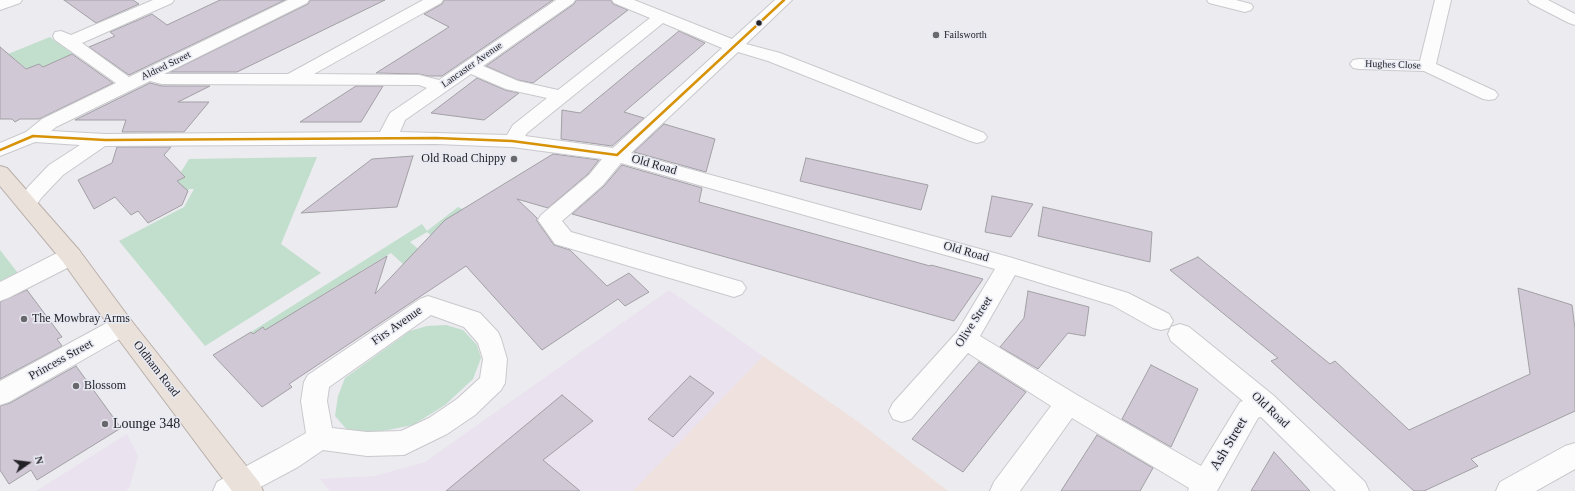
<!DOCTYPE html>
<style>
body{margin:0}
#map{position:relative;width:1575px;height:491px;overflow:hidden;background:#ebebf0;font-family:Georgia,serif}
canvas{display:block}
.north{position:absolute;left:8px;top:443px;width:40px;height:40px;-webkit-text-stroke:3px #e8eaf3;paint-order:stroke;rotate:76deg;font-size:11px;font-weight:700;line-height:16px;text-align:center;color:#232327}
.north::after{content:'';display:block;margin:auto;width:14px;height:18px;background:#232327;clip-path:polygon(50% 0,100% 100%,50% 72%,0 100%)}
</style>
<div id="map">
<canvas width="1575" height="491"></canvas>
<div class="north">N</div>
</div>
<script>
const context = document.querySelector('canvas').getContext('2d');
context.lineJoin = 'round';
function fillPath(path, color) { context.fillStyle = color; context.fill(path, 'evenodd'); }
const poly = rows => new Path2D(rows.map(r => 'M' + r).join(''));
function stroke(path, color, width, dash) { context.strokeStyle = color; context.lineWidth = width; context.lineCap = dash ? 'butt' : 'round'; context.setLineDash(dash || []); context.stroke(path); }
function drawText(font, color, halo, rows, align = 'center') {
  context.font = font + ' Georgia,serif'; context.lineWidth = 3; context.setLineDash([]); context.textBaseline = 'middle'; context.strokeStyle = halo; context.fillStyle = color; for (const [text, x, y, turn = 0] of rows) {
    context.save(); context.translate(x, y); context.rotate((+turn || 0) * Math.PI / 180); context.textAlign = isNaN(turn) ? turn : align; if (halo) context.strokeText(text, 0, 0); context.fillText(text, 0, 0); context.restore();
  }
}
fillPath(poly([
 [669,290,763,356,634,491,330,491,320,479,375,476,425,462],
 [127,434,138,456,130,486,126,491,36,491]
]), '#eae2ee');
fillPath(poly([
 [763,356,860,423,948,491,633,491]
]), '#efe2de');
fillPath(poly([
 [50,37,73,54,43,67,39,64,27,69,8,54],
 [317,157,281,244,321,273,205,346,119,241,184,207,194,189,189,189,186,195,177,181,185,177,181,172,189,159],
 [458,207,482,218,451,252,427,232,410,242,423,253,404,265,391,253,361,271,353,298,338,285,302,308,271,335,263,327,253,334,251,332,422,224,427,231],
 [0,250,21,277,0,288],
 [446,325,463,330,477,345,481,358,473,379,445,405,413,425,372,433,349,432,335,416,338,396,345,378,410,331,427,326]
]), '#c2decd');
const building = poly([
 [64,0,133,0,139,4,96,23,64,0],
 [220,0,285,0,129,75,89,47,115,36,110,32,152,14,167,25,220,0],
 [310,0,385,0,237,72,170,72,308,4,310,0],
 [444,0,553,0,442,76,428,76,419,74,376,73,449,27,424,14,442,4,444,0],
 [576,0,611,0,613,4,628,10,533,83,518,80,486,66,574,4,576,0],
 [679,31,705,43,624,112,644,118,612,146,561,139,562,110,580,113,679,31],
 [0,47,26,69,39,64,43,67,72,54,113,83,39,119,20,119,15,122,12,119,0,119,0,47],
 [477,78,505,90,519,93,484,120,431,113,477,78],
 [150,83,162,86,210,86,178,102,209,102,184,132,122,132,126,120,75,120,150,83],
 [356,86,383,86,361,122,300,122,356,86],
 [664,124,715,139,706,172,634,152,664,124],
 [117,147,171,147,164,155,185,177,177,181,188,191,182,205,148,223,138,211,131,215,115,197,94,209,78,180,112,163,117,147],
 [553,154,599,160,588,174,548,208,517,199,537,218,537,221,554,245,570,250,607,286,629,273,649,292,625,306,618,299,542,350,466,266,289,384,292,387,262,407,213,355,251,332,253,334,263,327,265,330,387,256,375,294,445,220,553,154],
 [413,156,397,207,301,213,372,159,413,156],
 [806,158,928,185,921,210,800,181,806,158],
 [622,165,702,188,699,202,930,266,931,265,983,279,954,321,572,214,604,186,622,165],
 [992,196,1033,204,1011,237,985,232,992,196],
 [1043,207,1152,232,1150,262,1038,236,1043,207],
 [1198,257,1330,364,1335,361,1409,430,1530,374,1518,288,1572,305,1575,329,1575,411,1471,459,1478,466,1424,491,1414,491,1271,361,1278,358,1170,270,1198,257],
 [27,290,62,337,57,339,62,346,0,379,0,302,27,290],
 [1028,291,1089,307,1085,336,1068,333,1038,369,1000,347,1024,318,1028,291],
 [979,362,1026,392,963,472,912,439,979,362],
 [1151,365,1198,389,1171,447,1122,419,1151,365],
 [76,366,121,428,37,480,31,470,9,484,0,470,0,406,10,403,76,366],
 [690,376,714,393,673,437,648,419,690,376],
 [562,395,593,421,543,460,580,491,446,491,562,395],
 [1097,435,1153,468,1140,491,1061,491,1097,435],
 [1274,452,1310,491,1251,491,1274,452]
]);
fillPath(building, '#d1c8d6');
stroke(building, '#a1a0a4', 1);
const minor = poly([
 [0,0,22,0,20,3,0,10,0,0],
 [153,0,174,0,172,3,82,43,129,77,288,0,309,0,307,3,164,74,288,74,423,0,443,0,441,3,314,74,419,75,439,80,556,0,575,0,573,3,483,66,518,81,558,90,650,18,614,3,612,0,634,0,732,39,775,0,792,0,746,44,780,53,984,133,987,137,984,141,977,143,970,141,768,61,738,52,631,153,1009,257,1128,293,1169,314,1173,321,1169,328,1161,330,1153,328,1112,305,1015,275,980,336,1077,395,1201,466,1240,402,1243,401,1171,341,1168,334,1171,327,1180,324,1189,327,1273,395,1365,482,1369,491,1336,491,1261,417,1258,418,1217,491,1188,491,1189,488,1072,418,1020,491,990,491,994,482,1051,406,968,353,911,419,902,422,893,419,889,411,893,403,957,332,995,269,621,163,603,185,562,221,571,232,742,282,746,288,742,294,734,297,555,244,538,220,541,215,589,175,602,159,512,147,436,144,105,146,63,175,42,197,34,208,27,210,20,208,17,203,28,187,49,165,80,145,35,142,0,156,0,143,26,132,42,119,116,83,55,40,53,36,55,32,61,31,71,35,153,0],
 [663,23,722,48,613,148,525,136,527,133,663,23],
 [471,74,506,89,547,98,513,125,507,135,400,132,405,120,471,74],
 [150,81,162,84,419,85,427,88,390,113,380,132,105,134,51,131,56,127,150,81],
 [1207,0,1236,0,1251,4,1253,7,1251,10,1245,12,1209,3,1207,0],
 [1435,0,1451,0,1436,64,1495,91,1498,95,1495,99,1489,100,1483,99,1424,71,1359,69,1353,68,1350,64,1353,60,1359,59,1420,61,1435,0],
 [1528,0,1548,0,1575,14,1575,25,1569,23,1530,3,1528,0],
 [71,248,79,250,82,256,79,262,8,298,0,301,0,282,63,250,71,248],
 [428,296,480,313,498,332,501,339,507,359,505,383,501,390,475,415,447,434,404,455,367,456,323,450,298,467,253,491,213,491,217,482,278,449,306,433,301,401,304,382,308,375,420,299,428,296],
 [431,315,464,327,478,343,483,359,480,378,457,399,429,418,401,431,367,432,332,428,327,401,329,387,431,315],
 [122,317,130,319,134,326,130,333,9,402,0,405,0,381,114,319,122,317],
 [1575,443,1575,469,1536,491,1496,491,1500,482,1565,446,1575,443]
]);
const highway = poly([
 [0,166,7,168,79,250,130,319,259,482,263,491,232,491,114,333,63,262,0,186,0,166]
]);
stroke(minor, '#c9c9cd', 2);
stroke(highway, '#baafaa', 2);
fillPath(minor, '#fcfcfd');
fillPath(highway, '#eae1da');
stroke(poly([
 [0,150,33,136,105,140,436,138,512,141,617,155],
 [617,155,784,0]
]), '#d79206', 2.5);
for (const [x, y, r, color] of [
 [759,23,3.5,"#232327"],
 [936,35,4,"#69696d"],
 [514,159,4,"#69696d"],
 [24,319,4,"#69696d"],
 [76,386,4,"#69696d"],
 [105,424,4,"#69696d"]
]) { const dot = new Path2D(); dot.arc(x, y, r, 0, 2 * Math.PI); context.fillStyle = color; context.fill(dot); stroke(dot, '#e8eaf3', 1.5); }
drawText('10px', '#232327', '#e8eaf3', [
 ["Failsworth",944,35]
], 'left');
drawText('10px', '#232327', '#e8eaf3', [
 ["Lancaster Avenue",472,65,-35],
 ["Hughes Close",1393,65,2],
 ["Aldred Street",166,66,-26]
]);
drawText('12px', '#232327', '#e8eaf3', [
 ["Old Road Chippy",506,159,"right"],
 ["The Mowbray Arms",32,319],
 ["Blossom",84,386]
], 'left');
drawText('12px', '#232327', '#e8eaf3', [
 ["Old Road",654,165,16],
 ["Old Road",966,252,16],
 ["Olive Street",974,322,-57],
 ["Firs Avenue",397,326,-35],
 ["Princess Street",61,360,-29],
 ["Oldham Road",156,369,52],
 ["Old Road",1270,410,43]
]);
drawText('14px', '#232327', '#e8eaf3', [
 ["Lounge 348",113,424]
], 'left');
drawText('14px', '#232327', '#e8eaf3', [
 ["Ash Street",1229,444,-59]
]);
</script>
